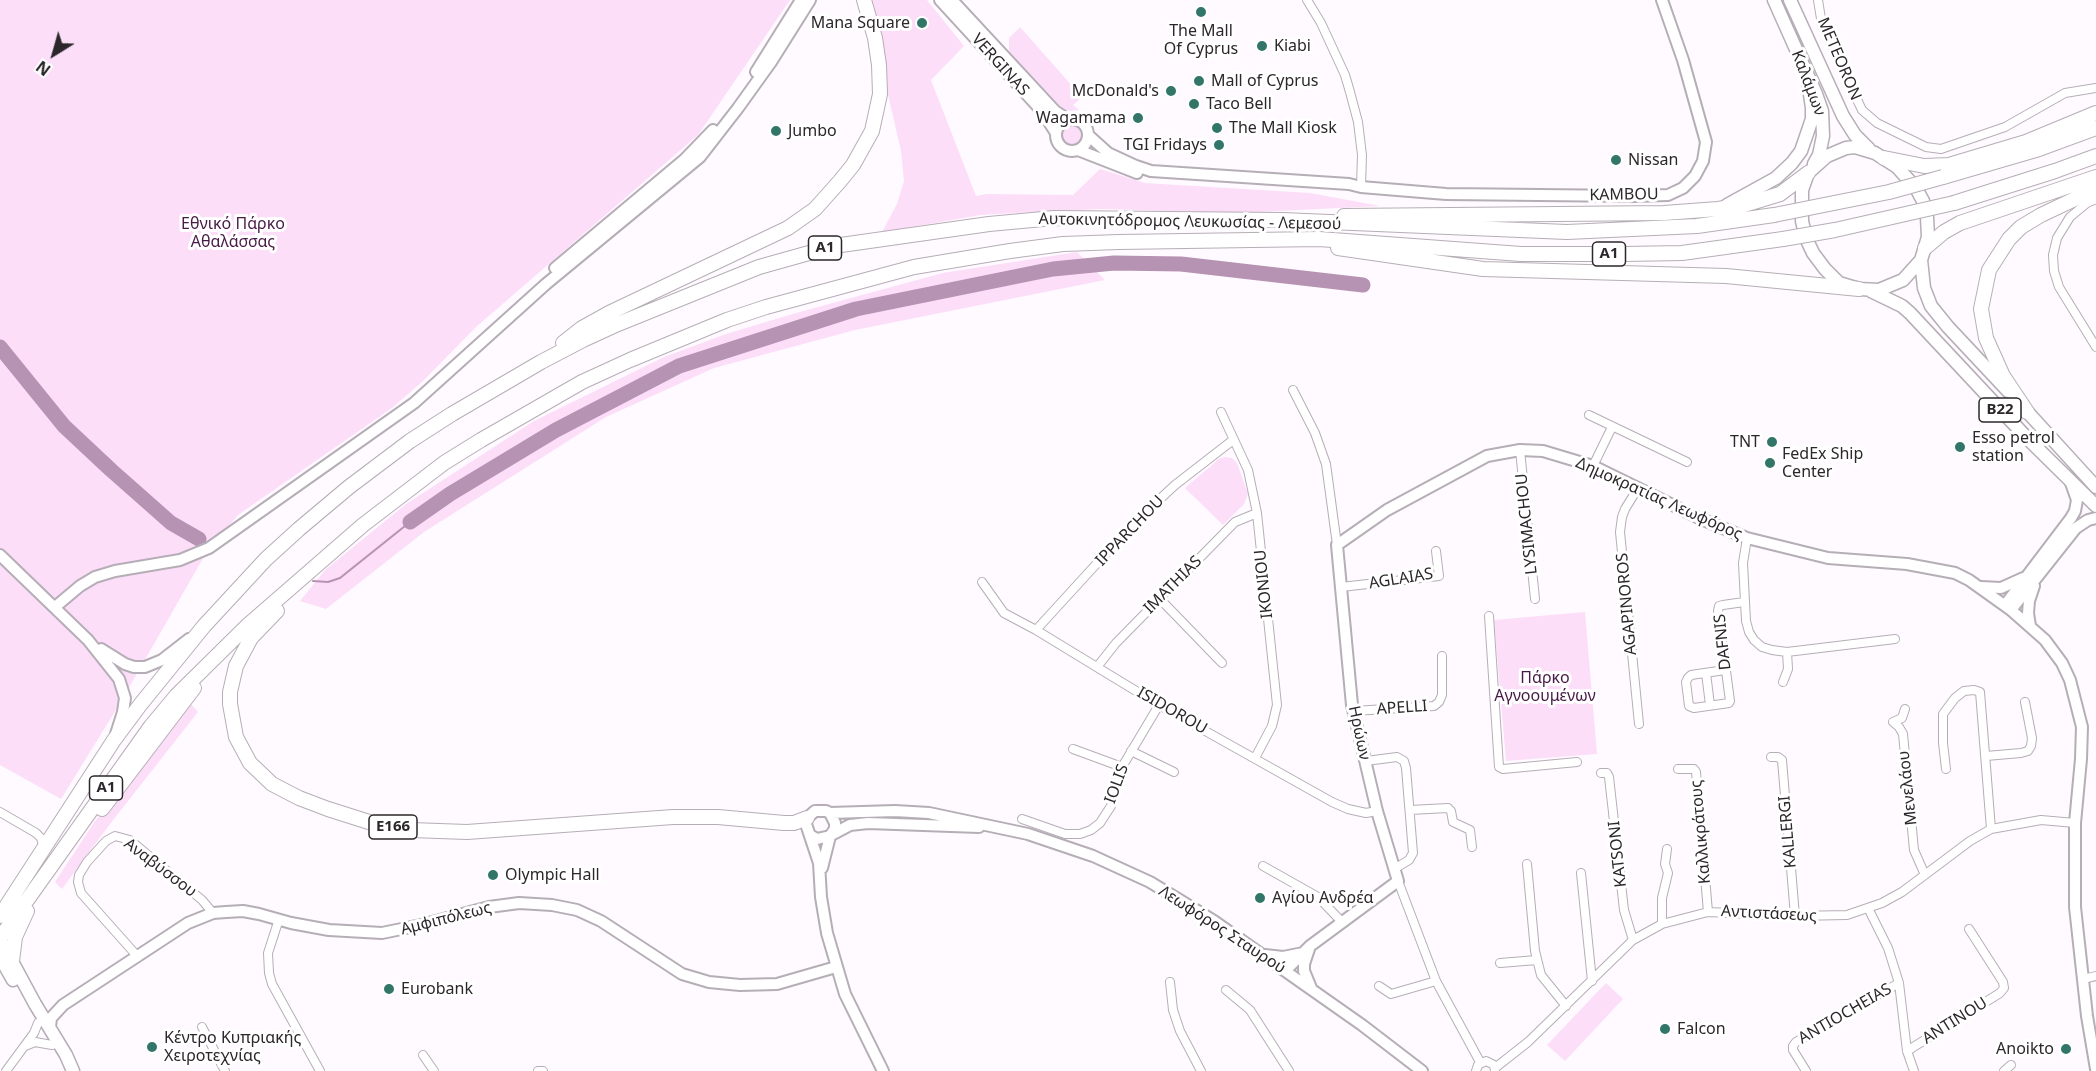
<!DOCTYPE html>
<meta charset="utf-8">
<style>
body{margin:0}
#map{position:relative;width:2096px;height:1071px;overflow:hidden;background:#fffaff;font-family:"Noto Sans",sans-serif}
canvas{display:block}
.north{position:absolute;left:24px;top:24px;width:60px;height:60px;-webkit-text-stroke:4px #fff;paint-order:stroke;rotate:217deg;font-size:16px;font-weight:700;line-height:24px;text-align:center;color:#2b272a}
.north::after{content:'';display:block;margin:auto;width:21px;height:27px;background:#2b272a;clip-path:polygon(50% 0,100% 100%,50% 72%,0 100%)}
</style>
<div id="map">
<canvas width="2096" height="1071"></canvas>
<div class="north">N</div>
</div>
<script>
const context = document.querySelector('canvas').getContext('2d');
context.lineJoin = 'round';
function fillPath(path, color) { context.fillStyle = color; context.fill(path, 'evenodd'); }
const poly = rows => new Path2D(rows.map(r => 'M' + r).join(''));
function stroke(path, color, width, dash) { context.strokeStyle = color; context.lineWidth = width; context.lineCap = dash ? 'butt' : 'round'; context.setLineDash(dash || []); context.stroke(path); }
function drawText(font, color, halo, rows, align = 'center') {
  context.font = font + ' "Noto Sans",sans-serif'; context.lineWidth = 6; context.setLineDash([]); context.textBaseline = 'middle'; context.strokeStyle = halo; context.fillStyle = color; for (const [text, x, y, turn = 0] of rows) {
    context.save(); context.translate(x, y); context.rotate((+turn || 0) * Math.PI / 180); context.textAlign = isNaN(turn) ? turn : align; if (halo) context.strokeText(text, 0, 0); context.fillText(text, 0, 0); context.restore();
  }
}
fillPath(poly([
 [0,0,790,0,698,135,476,327,423,381,392,408,238,515,205,555,119,705,61,799,0,765],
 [872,0,927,0,964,46,931,80,976,196,987,194,1073,195,1100,169,1145,183,1310,193,1380,206,1237,213,1103,209,1052,211,981,215,882,232,897,204,904,181,901,151,885,82],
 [1020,27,1082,97,1073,105,1079,110,1071,111,1063,109,1009,52,1009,38],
 '1061 134a11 11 0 1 1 22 0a11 11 0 1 1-22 0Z',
 [1077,252,1105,280,855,330,714,368,606,417,424,532,326,609,300,601,325,570,406,504,534,421,664,357,726,334,796,313,943,273],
 [1226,457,1232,458,1237,463,1248,494,1244,504,1223,525,1185,488,1220,458],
 [1585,612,1597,754,1506,761,1494,620],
 [190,703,198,712,110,824,62,889,55,882,95,821],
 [1606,983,1623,999,1565,1061,1547,1045]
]), '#fcdef9');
stroke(poly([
 [313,581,328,582,340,578,410,522]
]), '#b692b3', 2);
stroke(poly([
 [0,347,64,426,111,470,171,523,199,539],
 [410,522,450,494,556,430,679,366,856,309,1053,269,1114,263,1181,264,1363,285]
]), '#b692b3', 15);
const street = poly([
 [1307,0,1321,23,1345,75,1350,92,1358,122,1362,155,1361,187],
 [1818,0,1822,25,1862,110,1877,123,1926,147,1941,149,2005,127,2065,93,2096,88],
 [2096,199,2087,203,2070,217,2057,238,2053,255,2054,271,2059,287,2096,347],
 [1293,390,1315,433,1326,464,1337,545],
 [1221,412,1248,470,1257,513,1277,705,1272,726,1255,758],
 [1589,415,1687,462],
 [1520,450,1535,599],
 [1593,466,1612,427],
 [1638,488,1625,509,1622,517,1620,532,1639,724],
 [1747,538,1743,563,1746,621,1749,632,1754,640,1762,647,1772,650,1787,652,1895,639],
 [982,582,1004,613,1036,630,1159,705,1332,802,1348,809,1366,813,1377,811],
 [1341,587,1439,576,1436,551],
 [1160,599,1222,663],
 [1489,616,1499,767,1503,769,1577,762],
 [1036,630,1132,525,1175,485,1233,440],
 [1097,667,1116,643,1235,522,1257,513],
 [1725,670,1691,675,1688,678,1686,682,1689,706,1694,708,1729,703,1730,701,1718,611,1719,606,1723,605,1744,602],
 [1706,673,1710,705],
 [1783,682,1788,669,1787,652],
 [1905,709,1902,718,1893,722,1899,727,1903,734,1914,850,1925,875],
 [1354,711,1434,706,1439,702,1442,695,1442,656],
 [1073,749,1122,767],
 [1131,751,1174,772],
 [1986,756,2021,753,2028,751,2031,746,2032,738,2025,702],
 [1771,757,1778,757,1782,760,1795,916],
 [1366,761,1397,757,1404,761,1406,768,1413,853,1409,860,1394,869],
 [1678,769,1694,769,1696,772,1708,912],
 [1946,769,1943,743,1943,714,1955,698,1964,691,1974,690,1980,692,1991,829],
 [1601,773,1607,773,1609,777,1624,910,1633,940],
 [1410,810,1448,808,1451,811,1453,822,1470,830,1472,847],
 [0,812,36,833,41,838,44,848],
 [1022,819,1065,834,1080,834,1091,830,1100,823,1111,806,1122,767,1159,705],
 [1527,864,1535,951,1541,975,1566,1006],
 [1263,866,1318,897,1342,922],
 [1581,873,1592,981],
 [1398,881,1436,981,1480,1062],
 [1868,908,1888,948,1899,983,1907,1051,1914,1071],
 [279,919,268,953,269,973,272,984,320,1071],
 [1662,924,1662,898,1668,873,1665,864,1667,849],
 [138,957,81,893,78,882,79,875,87,862,106,841,115,836,130,840,202,900,213,913],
 [1500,963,1537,960],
 [2083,979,2096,976],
 [1170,982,1173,1010,1180,1031,1201,1071],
 [1379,986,1391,994,1436,981],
 [1226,990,1250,1010,1289,1071],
 [202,1027,225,1071],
 [25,1046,35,1042,52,1045],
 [1907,1051,2000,993,2004,988,2003,982,1969,929],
 [423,1055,434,1071],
 [1495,1068,1528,1042,1633,940,1662,924,1708,912,1795,916,1847,915,1882,903,1902,892,1970,841,1991,829,2041,820,2075,823],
 [6,1071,34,1033,38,1023],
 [538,1071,543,1071],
 [1476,1071,1478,1065,1486,1061,1494,1065,1495,1071],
 [1806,1071,1793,1050,1793,1046,1796,1042,1899,983],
 [2004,1071,2011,1065]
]);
const secondary = poly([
 [940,0,1042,111,1056,133],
 [952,0,1055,111,1067,119],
 [756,72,801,0],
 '1056 135a16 16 0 1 1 32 0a16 16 0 1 1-32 0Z',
 [1088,135,1108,153,1136,166,1151,171,1349,184,1361,187,1446,194,1632,196,1668,195,1683,188,1695,176,1703,161,1706,142,1683,60,1662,0],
 [1078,150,1137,173],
 [555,268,685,159,713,130],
 [0,555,88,640,119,679,125,698,123,712,116,734],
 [1981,587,2001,588,2023,578],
 [2005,605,2071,518,2075,511,2077,500,2071,483],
 [55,607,80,586,95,577,115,571,180,560,209,548,414,403,546,284,700,157,738,108,771,62,810,0],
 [2011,610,2076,528,2088,520,2096,518],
 [2030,626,2028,613,2029,601,2034,586],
 [101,649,125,664,134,667,145,667,162,660,189,639],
 [830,813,895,811,929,813,1028,834,1093,856,1150,882,1214,921,1362,1025,1422,1071],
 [833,834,850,825,868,823,979,827],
 [810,835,817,839,830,836,835,829,835,823,830,813,826,811,815,811,807,818,806,824,819,863,821,897,827,933,845,994,883,1071],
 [822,868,830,836],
 [1309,949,1304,964,1304,971,1311,988],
 [1265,955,1283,957,1303,953],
 [1285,971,1310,946,1398,881,1377,811,1352,705,1337,545,1387,510,1487,456,1520,450,1543,451,1593,466,1701,519,1747,538,1828,558,1907,564,1955,573,1969,580,2011,610,2045,640,2062,663,2070,680,2082,727,2081,759,2075,823,2075,907,2087,1016,2096,1069],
 [50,1027,51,1018,63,1005,188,923,213,913,226,912,243,911,259,914,291,923,329,930,382,933,421,925,489,907,519,903,552,905,577,910,601,921,682,974,709,982,740,985,777,984,836,967]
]);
const primary = poly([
 [1774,0,1816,94,1822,111,1823,136,1819,155,1814,164],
 [1790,0,1843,116,1855,135,1869,149],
 [1855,147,1875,153,1897,167,1916,188,1923,201,1927,217,1928,237,1921,260,1903,280,1879,290,1859,289,1839,283,1825,269,1813,253,1806,238,1802,221,1802,190,1808,173,1827,156,1846,148,1855,147],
 [1727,205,1776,178,1792,163,1801,151,1812,119,1812,108,1807,74],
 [1921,260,1924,288,1931,306,1948,327,2008,391],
 [1871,291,1902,306,1910,313,2027,438,2096,506],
 [2022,406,2096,487],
 [0,939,35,1004,66,1055,73,1071],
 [0,957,13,980]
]);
const highway = poly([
 [1884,158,1924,166,1949,165,2026,142,2096,113],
 [1943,177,2039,149,2096,128],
 [1954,203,2055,171,2096,156],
 [1344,216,1664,213,1718,209,1744,205,1780,194,1808,173],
 [1338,248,1483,269,1726,276,1859,289],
 [1925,248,1944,232,1960,223,2096,177],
 [563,343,582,328,609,313,788,228,815,209,840,181,853,165,872,131,880,94,879,65,875,38,864,0],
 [2027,412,2003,376,1986,338,1981,309,1989,270,2009,239,2021,227,2041,215,2096,189],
 [277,611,251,638,236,666,230,692,230,704,236,737,250,763,272,784,299,798,328,809,369,822,411,830,467,832,673,817,718,817,784,823,794,823,807,818],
 [102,809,194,688],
 [0,916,114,740,140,705,204,626,266,559,299,529,349,487,410,441,452,414,541,362,583,340,618,324,759,267,834,246,989,224,1054,218,1282,220,1567,232,1697,226,1774,215],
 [0,938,151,726,176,696,248,625,363,525,444,463,481,440,582,382,630,360,727,320,766,307,914,267,1010,251,1063,244,1119,242,1319,239,1521,254,1623,254,1682,253,1783,239],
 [12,961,15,937,27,911]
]);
stroke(street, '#b6aeb6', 10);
stroke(secondary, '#b6aeb6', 14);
stroke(primary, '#b6aeb6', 15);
stroke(highway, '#b6aeb6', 16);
stroke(street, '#fff', 8);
stroke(secondary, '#fff', 10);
stroke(primary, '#fff', 12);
stroke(highway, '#fff', 14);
const highwayBridge = poly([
 [1774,215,1889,192,1943,177],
 [1783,239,1835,230,1954,203]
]);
stroke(highwayBridge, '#b6aeb6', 16, []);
stroke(highwayBridge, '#fff', 14);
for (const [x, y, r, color] of [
 [1201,12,6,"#327669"],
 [922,23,6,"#327669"],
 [1262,46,6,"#327669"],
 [1199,81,6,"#327669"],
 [1171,91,6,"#327669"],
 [1194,104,6,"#327669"],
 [1138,118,6,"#327669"],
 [1217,128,6,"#327669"],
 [776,131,6,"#327669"],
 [1219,145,6,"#327669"],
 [1616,160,6,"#327669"],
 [1772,442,6,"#327669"],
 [1960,447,6,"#327669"],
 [1770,463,6,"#327669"],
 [493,875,6,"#327669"],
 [1260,898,6,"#327669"],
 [389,989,6,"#327669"],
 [1665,1029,6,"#327669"],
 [152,1047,6,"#327669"],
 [2066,1049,6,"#327669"]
]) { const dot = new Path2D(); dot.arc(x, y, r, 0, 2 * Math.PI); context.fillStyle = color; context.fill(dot); stroke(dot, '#fff', 2); }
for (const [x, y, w] of [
 [825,248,33],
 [1609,254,33],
 [2000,410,42],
 [106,788,33],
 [393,827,48]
]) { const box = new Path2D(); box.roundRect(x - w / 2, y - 12, w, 24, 4.5); context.fillStyle = '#fff'; context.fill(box); stroke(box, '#2b272a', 1.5); }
drawText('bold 15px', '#2b272a', null, [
 ["A1",825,248],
 ["A1",1609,254],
 ["B22",2000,410],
 ["A1",106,788],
 ["E166",393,827]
]);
drawText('16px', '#2b272a', '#fff', [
 ["Mana Square",910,23,"right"],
 ["The Mall",1201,31,"center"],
 ["Of Cyprus",1201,49,"center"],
 ["Kiabi",1274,46],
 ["Mall of Cyprus",1211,81],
 ["McDonald's",1159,91,"right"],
 ["Taco Bell",1206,104],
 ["Wagamama",1126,118,"right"],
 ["The Mall Kiosk",1229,128],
 ["Jumbo",788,131],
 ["TGI Fridays",1207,145,"right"],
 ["Nissan",1628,160],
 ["Esso petrol",1972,438],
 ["station",1972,456],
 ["TNT",1760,442,"right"],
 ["FedEx Ship",1782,454],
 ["Center",1782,472],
 ["Olympic Hall",505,875],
 ["Αγίου Ανδρέα",1272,898],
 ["Eurobank",401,989],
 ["Falcon",1677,1029],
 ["Κέντρο Κυπριακής",164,1038],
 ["Χειροτεχνίας",164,1056],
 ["Anoikto",2054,1049,"right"]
], 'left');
drawText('16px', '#2b272a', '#fff', [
 ["METEORON",1839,59,67],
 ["VERGINAS",1000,65,48],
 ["Καλάμων",1808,83,69],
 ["KAMBOU",1624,195,-1],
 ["Αυτοκινητόδρομος Λευκωσίας - Λεμεσού",1190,222,1],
 ["Δημοκρατίας Λεωφόρος",1659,499,24],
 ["LYSIMACHOU",1527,524,-96],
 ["IPPARCHOU",1130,531,-46],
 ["AGLAIAS",1401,579,-9],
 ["IKONIOU",1264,584,-96],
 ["IMATHIAS",1173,585,-45],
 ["AGAPINOROS",1627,604,-95],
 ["DAFNIS",1723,642,-96],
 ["APELLI",1402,708,-4],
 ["ISIDOROU",1172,711,30],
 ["Ηρώων",1359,733,78],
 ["IOLIS",1117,784,-70],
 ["Μενελάου",1908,788,-96],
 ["Καλλικράτους",1701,832,-95],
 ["KALLERGI",1788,832,-95],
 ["KATSONI",1618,854,-96],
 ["Αναβύσσου",160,868,37],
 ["Αντιστάσεως",1769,914,3],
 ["Αμφιπόλεως",446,919,-14],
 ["Λεωφόρος Σταυρού",1222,930,33],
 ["ANTIOCHEIAS",1845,1014,-30],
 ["ANTINOU",1955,1021,-32]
]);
drawText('16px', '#471a45', '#fff', [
 ["Εθνικό Πάρκο",233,224],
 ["Αθαλάσσας",233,242],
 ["Πάρκο",1545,678],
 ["Αγνοουμένων",1545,696]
]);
</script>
